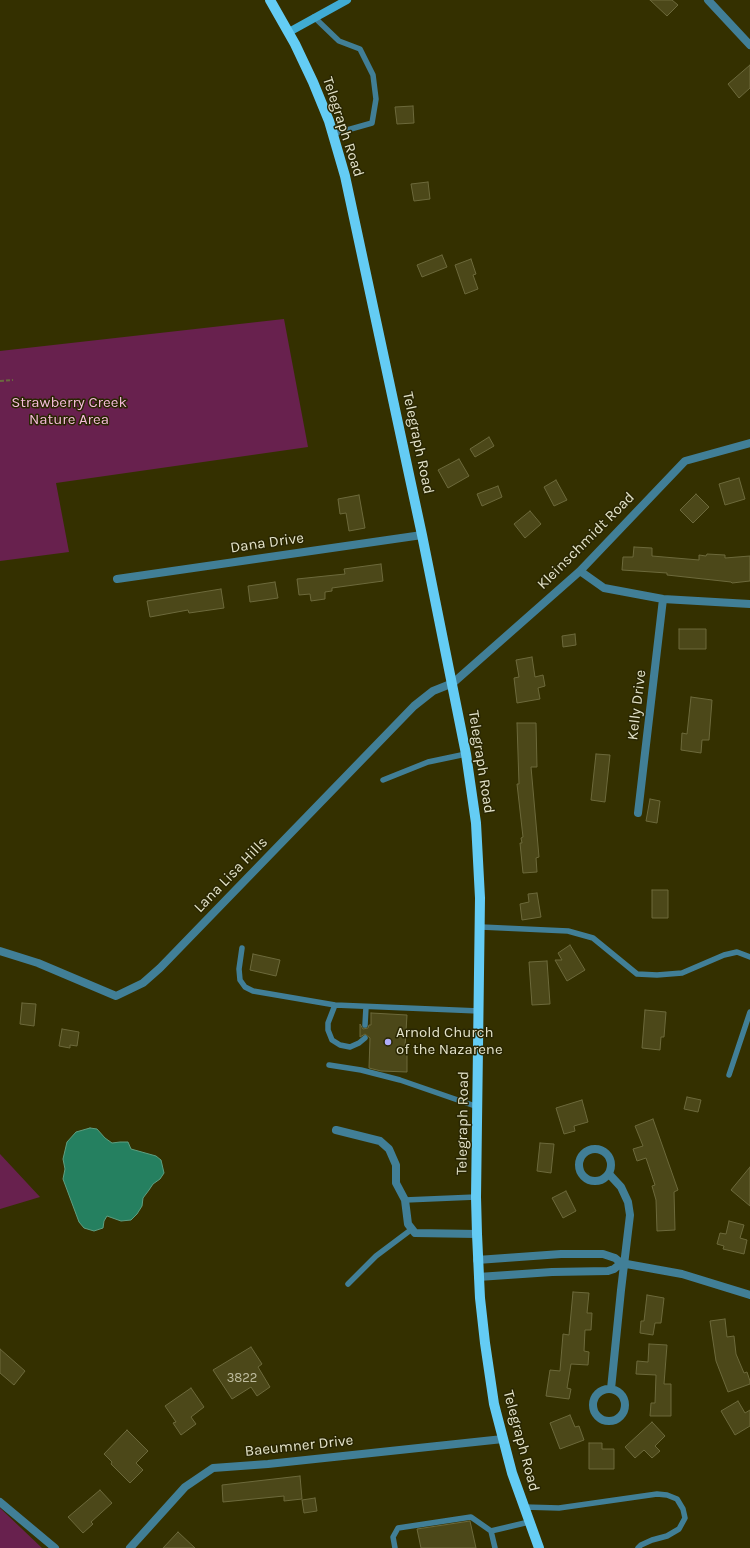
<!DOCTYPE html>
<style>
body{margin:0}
canvas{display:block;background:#343000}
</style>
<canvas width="750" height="1548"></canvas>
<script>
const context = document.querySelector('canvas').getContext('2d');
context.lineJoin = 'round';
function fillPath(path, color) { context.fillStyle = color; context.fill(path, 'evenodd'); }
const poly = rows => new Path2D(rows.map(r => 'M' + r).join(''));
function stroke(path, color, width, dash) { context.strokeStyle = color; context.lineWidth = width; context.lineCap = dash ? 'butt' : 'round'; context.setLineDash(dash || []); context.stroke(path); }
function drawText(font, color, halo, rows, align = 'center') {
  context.font = font + ' Karla,sans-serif'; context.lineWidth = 3; context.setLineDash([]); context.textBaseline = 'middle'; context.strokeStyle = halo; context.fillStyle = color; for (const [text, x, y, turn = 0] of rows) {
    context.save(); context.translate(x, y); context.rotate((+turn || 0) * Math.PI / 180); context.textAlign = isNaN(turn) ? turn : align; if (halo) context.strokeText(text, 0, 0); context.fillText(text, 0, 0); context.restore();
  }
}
fillPath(poly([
 [284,319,308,447,56,483,69,552,0,561,0,351],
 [0,1154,40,1197,0,1209],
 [0,1508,42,1548,0,1548]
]), '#68214e');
const water = poly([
 [90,1128,97,1129,105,1138,112,1143,120,1142,128,1142,131,1149,156,1156,161,1160,164,1173,160,1179,153,1184,149,1190,143,1198,142,1206,137,1214,131,1220,121,1221,107,1216,104,1221,103,1228,94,1231,84,1228,79,1222,63,1179,65,1169,63,1159,67,1142,76,1132,90,1128]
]);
fillPath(water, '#258060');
stroke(water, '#5e9e80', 1);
const building = poly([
 [650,0,672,0,678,5,667,16,650,0],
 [750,65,750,88,739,98,728,84,750,65],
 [413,106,414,123,397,124,395,107,413,106],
 [428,182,430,199,414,201,411,184,428,182],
 [442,255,447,267,422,277,417,265,442,255],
 [471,259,476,274,473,275,478,289,465,294,455,265,471,259],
 [489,437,494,446,475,457,470,449,489,437],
 [459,459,469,476,448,488,438,470,459,459],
 [739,478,745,499,725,505,719,484,739,478],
 [556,480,567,500,554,506,544,487,556,480],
 [498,486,502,497,482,506,477,494,498,486],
 [696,494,709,507,693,523,680,510,696,494],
 [359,495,365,528,349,531,346,513,340,514,338,499,359,495],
 [530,511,541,524,525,538,514,524,530,511],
 [634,547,652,548,652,556,699,560,699,555,706,556,707,554,725,555,725,558,750,556,750,581,732,583,731,582,667,575,667,573,622,570,623,557,633,557,634,547],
 [381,564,383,581,332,588,332,591,325,592,325,599,311,601,310,594,299,595,297,579,345,574,344,569,381,564],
 [275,582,278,598,250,602,248,586,275,582],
 [221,589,224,608,189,613,188,610,150,617,147,601,221,589],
 [679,629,706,629,706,649,679,649,679,629],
 [575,634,576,645,563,647,562,636,575,634],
 [532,657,535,677,543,675,545,686,538,688,540,699,517,703,514,678,519,677,516,660,532,657],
 [691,697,712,700,709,740,702,740,701,753,681,750,682,733,687,734,691,697],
 [517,723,536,723,537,767,531,767,539,857,536,858,537,872,523,873,520,843,522,843,521,838,523,837,517,784,519,784,517,723],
 [596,754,610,755,605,802,591,800,596,754],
 [650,799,660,801,657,823,646,821,650,799],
 [652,890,668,890,668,918,652,918,652,890],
 [537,893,541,917,522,920,520,904,529,902,528,894,537,893],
 [570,945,585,970,567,981,555,960,562,960,558,953,570,945],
 [253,954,280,960,276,976,250,970,253,954],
 [547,961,550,1004,532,1005,529,962,547,961],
 [22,1003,36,1004,34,1026,20,1024,22,1003],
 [645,1010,666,1012,664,1037,661,1037,660,1050,642,1048,645,1010],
 [371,1013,407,1015,405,1046,407,1046,407,1072,381,1071,369,1068,370,1038,365,1034,360,1037,360,1024,363,1029,368,1028,369,1025,371,1025,371,1013],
 [62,1029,79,1032,77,1046,70,1045,70,1048,59,1046,62,1029],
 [687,1097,701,1100,698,1112,684,1109,687,1097],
 [582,1100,588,1122,574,1126,575,1131,564,1134,556,1108,582,1100],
 [653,1119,678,1190,674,1192,675,1230,657,1231,656,1200,652,1186,655,1185,646,1158,637,1161,633,1149,643,1146,635,1126,653,1119],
 [540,1143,554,1144,551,1173,537,1171,540,1143],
 [750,1167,750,1206,731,1190,750,1167],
 [566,1191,576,1211,563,1218,552,1198,566,1191],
 [729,1221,744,1225,740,1238,747,1240,744,1254,723,1249,724,1246,717,1244,720,1233,726,1234,729,1221],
 [573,1292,589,1293,587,1313,592,1313,591,1330,585,1330,584,1351,589,1352,588,1365,571,1364,567,1388,571,1389,569,1399,546,1396,550,1370,560,1371,563,1334,569,1335,573,1292],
 [647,1295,664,1298,661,1323,655,1323,653,1335,640,1333,641,1321,644,1321,647,1295],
 [725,1319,727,1337,734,1336,736,1354,744,1373,747,1372,750,1381,750,1384,728,1392,716,1361,710,1321,725,1319],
 [649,1344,667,1345,664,1384,671,1384,671,1416,650,1416,651,1403,655,1403,656,1375,636,1374,637,1361,648,1362,649,1344],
 [251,1347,262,1364,258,1367,270,1387,257,1396,251,1387,232,1399,213,1370,251,1347],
 [0,1349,25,1371,14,1385,0,1373,0,1349],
 [191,1388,204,1407,191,1417,196,1424,181,1435,173,1423,176,1422,165,1406,191,1388],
 [738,1401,745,1413,750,1410,750,1426,735,1435,721,1411,738,1401],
 [570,1415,575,1427,579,1426,584,1440,560,1449,550,1423,570,1415],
 [652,1422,665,1436,655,1446,660,1451,652,1458,644,1450,635,1458,625,1447,652,1422],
 [127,1430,148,1451,136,1463,143,1470,130,1483,111,1464,112,1462,104,1454,127,1430],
 [589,1443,602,1443,602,1449,614,1449,614,1469,589,1469,589,1443],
 [300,1476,302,1499,284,1501,284,1496,223,1502,222,1485,300,1476],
 [100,1490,112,1503,91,1522,93,1524,83,1533,68,1517,100,1490],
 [315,1498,317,1511,304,1513,302,1500,315,1498],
 [470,1521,476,1548,421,1548,417,1529,470,1521],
 [178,1532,195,1548,163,1548,178,1532]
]);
fillPath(building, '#4c4819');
stroke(building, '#6c693b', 1);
stroke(poly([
 [0,381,13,380]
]), '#6b683f', 2, [4, 2]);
stroke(poly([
 [314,17,339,41,360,49,373,75,376,99,372,123,333,134],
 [383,780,428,762,466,754],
 [481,927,568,931,593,938,637,974,657,975,682,973,724,955,737,952,750,957],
 [242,948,239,969,240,980,245,987,253,991,335,1005,479,1011],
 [335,1005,328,1023,328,1030,332,1040,340,1045,350,1047,359,1043,365,1038],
 [365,1025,366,1007],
 [329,1065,361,1070,400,1080,478,1107],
 [729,1075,750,1012],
 [405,1200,476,1197],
 [348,1284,376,1256,412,1229],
 [524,1507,559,1508,657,1494,667,1495,677,1499,683,1509,685,1518,679,1529,667,1536,652,1540,641,1545,638,1548],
 [491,1531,529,1522],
 [395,1548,393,1537,398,1528,471,1517,491,1531,495,1548]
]), '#417f97', 5.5);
stroke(poly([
 [708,0,750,45],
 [580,571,604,588,663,599,750,604],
 [117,579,422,535],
 [638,813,663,599],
 [0,951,38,963,116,996,143,983,160,968,414,706,433,691,453,683,580,571,685,461,750,443],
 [336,1130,380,1141,389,1149,396,1165,396,1183,405,1200,408,1224,415,1233,477,1234],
 '579 1165a16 16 0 1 1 32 0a16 16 0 1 1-32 0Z',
 [609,1174,621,1187,628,1202,630,1215,621,1290,611,1389],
 [477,1260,561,1254,603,1254,615,1258,621,1263,682,1274,750,1295],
 [478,1277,552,1272,608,1271,614,1269,621,1263],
 '593 1405a16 16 0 1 1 32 0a16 16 0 1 1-32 0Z',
 [0,1502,55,1548],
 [130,1548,185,1487,213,1468,268,1464,503,1439]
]), '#417f97', 8);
stroke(poly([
 [289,32,347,0]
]), '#40acd3', 8);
stroke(poly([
 [270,0,295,44,313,82,329,121,345,176,422,535,466,754,476,823,480,898,476,1197,477,1234,480,1298,485,1343,494,1404,512,1473,539,1548]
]), '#64ccf4', 10);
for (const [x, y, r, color] of [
 [388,1042,4,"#b0adfa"]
]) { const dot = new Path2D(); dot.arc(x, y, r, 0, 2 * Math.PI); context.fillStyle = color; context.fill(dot); stroke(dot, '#292602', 1.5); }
drawText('13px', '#bebc9e', null, [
 ["3822",242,1378]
]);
drawText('15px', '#e4e3ca', '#292602', [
 ["Telegraph Road",343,127,72],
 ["Telegraph Road",418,443,78],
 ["Kleinschmidt Road",586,541,-45],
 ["Dana Drive",267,543,-8],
 ["Kelly Drive",637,705,-83],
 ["Telegraph Road",481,762,81],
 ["Lana Lisa Hills",231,875,-46],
 ["Telegraph Road",463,1123,-89],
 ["Telegraph Road",521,1441,75],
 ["Baeumner Drive",299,1446,-6]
]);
drawText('15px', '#f6bcdb', '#292602', [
 ["Strawberry Creek",69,403],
 ["Nature Area",69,420]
]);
drawText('15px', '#e4e3ca', '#292602', [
 ["Arnold Church",396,1033],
 ["of the Nazarene",396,1050]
], 'left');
</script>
